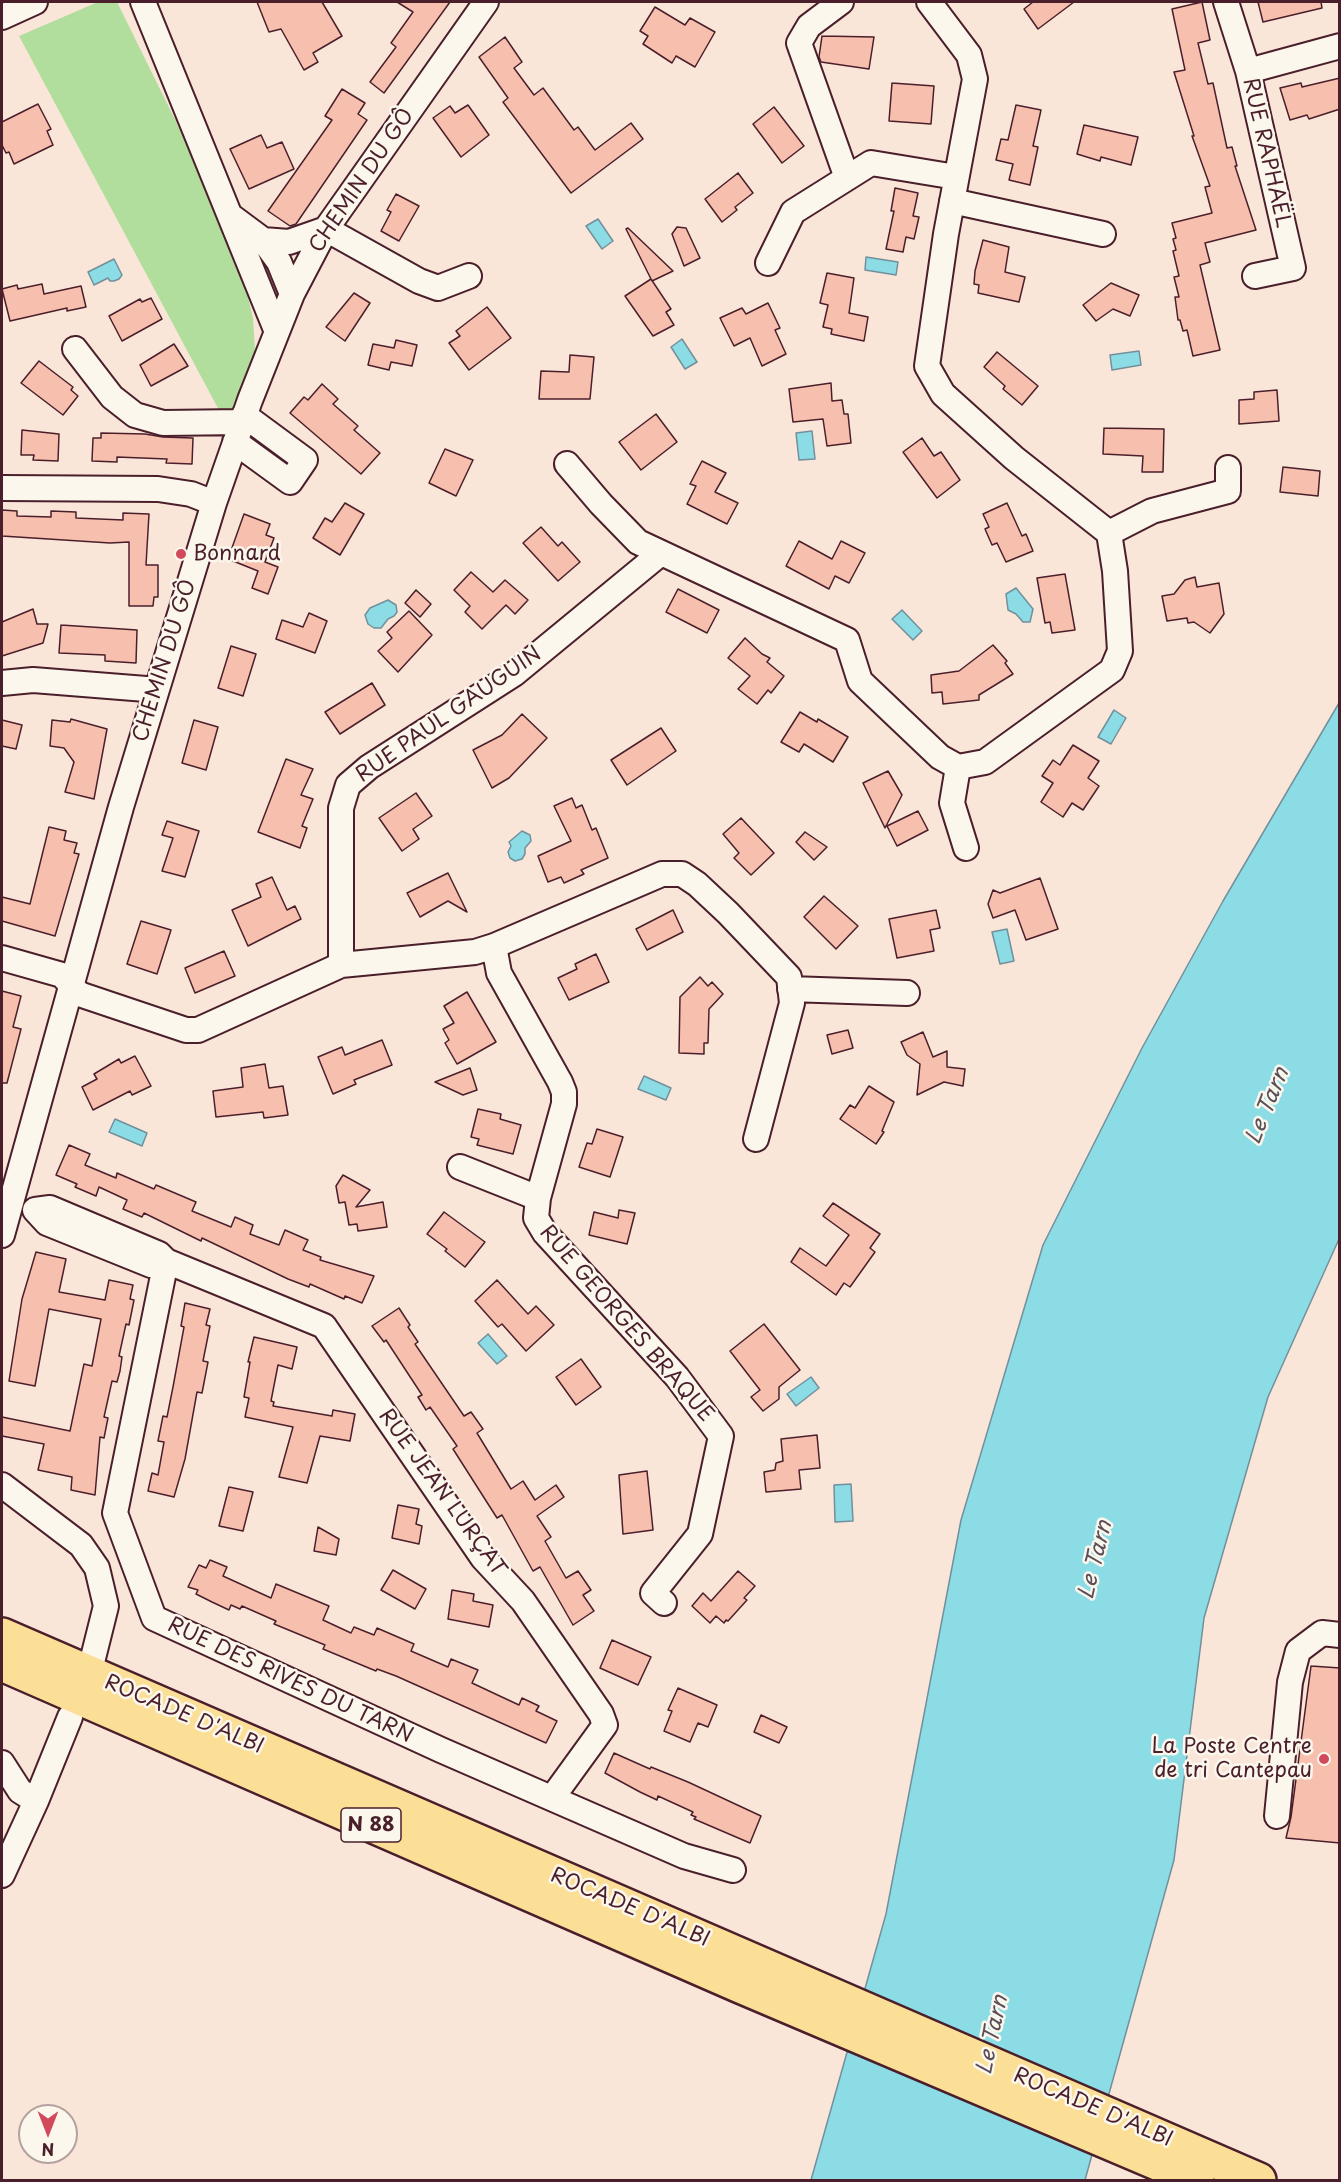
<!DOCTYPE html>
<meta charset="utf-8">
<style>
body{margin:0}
#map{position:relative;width:1341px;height:2182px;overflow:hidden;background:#fae6d9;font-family:"Playpen Sans",sans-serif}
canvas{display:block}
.frame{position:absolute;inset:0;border:3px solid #4a1f2b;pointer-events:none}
.north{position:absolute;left:18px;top:2104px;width:60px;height:60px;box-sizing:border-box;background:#fbf7ec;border:2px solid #b4a19f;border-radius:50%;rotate:180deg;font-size:16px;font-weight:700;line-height:24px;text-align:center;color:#4a1f2b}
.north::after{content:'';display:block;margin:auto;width:21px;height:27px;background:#d1495b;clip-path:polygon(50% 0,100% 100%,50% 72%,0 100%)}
</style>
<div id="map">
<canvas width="1341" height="2182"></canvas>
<div class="frame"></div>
<div class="north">N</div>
</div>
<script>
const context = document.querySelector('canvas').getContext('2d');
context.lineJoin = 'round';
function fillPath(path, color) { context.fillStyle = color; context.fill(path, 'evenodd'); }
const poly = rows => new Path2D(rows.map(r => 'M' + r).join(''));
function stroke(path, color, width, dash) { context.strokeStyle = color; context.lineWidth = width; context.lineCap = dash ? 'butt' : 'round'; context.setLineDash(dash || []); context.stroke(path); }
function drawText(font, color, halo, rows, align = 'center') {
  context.font = font + ' "Playpen Sans",sans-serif'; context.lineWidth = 5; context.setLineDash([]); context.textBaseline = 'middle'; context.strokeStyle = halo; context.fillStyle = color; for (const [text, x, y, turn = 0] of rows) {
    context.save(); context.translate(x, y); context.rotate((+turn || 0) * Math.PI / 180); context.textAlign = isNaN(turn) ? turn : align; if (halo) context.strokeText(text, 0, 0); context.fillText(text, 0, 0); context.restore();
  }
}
fillPath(poly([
 [98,2,117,2,194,158,245,285,253,318,255,351,234,410,220,412,19,36]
]), '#b1de9c');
const water = poly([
 [598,219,613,241,602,249,586,226,598,219],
 [866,257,898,262,896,275,865,270,866,257],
 [114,259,122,275,119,279,114,281,110,281,108,278,94,285,88,272,114,259],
 [682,339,697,362,685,369,671,347,682,339],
 [1139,351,1141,365,1112,370,1110,355,1139,351],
 [812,431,815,459,799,460,796,433,812,431],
 [1016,588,1033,609,1030,622,1023,622,1016,614,1008,610,1006,594,1016,588],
 [388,600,396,605,397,612,394,616,388,619,381,628,374,628,368,624,365,615,370,608,388,600],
 [902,610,922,631,913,640,892,619,902,610],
 [1339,703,1339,1239,1268,1397,1204,1618,1174,1860,1085,2180,811,2180,886,1914,961,1520,1043,1245,1142,1048,1223,901,1339,703],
 [1114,710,1126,718,1111,744,1098,737,1114,710],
 [522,831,530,835,531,841,525,848,525,854,522,859,515,861,510,858,508,852,511,846,509,842,522,831],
 [1007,929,1014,961,1000,964,992,932,1007,929],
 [644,1076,671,1088,666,1100,638,1089,644,1076],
 [115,1119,147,1133,142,1146,109,1132,115,1119],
 [488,1334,507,1356,497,1364,478,1343,488,1334],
 [811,1377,819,1388,796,1406,787,1394,811,1377],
 [851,1484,853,1521,835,1522,834,1485,851,1484]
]);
fillPath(water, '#8cdce6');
stroke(water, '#72909b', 1.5);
const building = poly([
 [257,2,322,2,342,36,313,53,318,62,304,70,281,29,269,32,257,2],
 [397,2,450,2,384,93,370,82,396,47,391,43,413,12,397,2],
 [1033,2,1074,2,1038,29,1024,9,1033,2],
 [1202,2,1210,40,1198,43,1208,84,1213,83,1227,148,1232,147,1237,166,1235,166,1256,230,1205,243,1210,262,1200,265,1220,350,1193,356,1187,330,1183,331,1180,320,1178,320,1175,297,1179,297,1174,277,1179,276,1173,251,1176,250,1173,239,1176,238,1172,223,1212,213,1205,187,1210,186,1192,136,1194,136,1174,72,1185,70,1172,9,1202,2],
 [1258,2,1321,2,1322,8,1263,22,1258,2],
 [655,7,685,25,690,18,715,32,695,67,676,56,672,63,643,44,648,36,640,31,655,7],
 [822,36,874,37,869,69,821,62,819,57,822,36],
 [505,37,522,62,514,68,534,95,543,88,574,130,578,127,595,150,631,123,643,139,571,193,503,102,508,98,479,57,505,37],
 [1340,78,1340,109,1309,119,1307,115,1290,120,1280,88,1301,83,1302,87,1340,78],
 [892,83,934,86,931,124,889,121,892,83],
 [342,89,365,103,358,114,367,120,296,224,290,226,268,211,332,120,325,116,342,89],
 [38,104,51,129,47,131,53,145,14,164,9,152,6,153,2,145,2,122,38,104],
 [468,105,489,135,461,157,433,118,450,106,455,113,468,105],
 [1016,105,1041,110,1033,146,1038,147,1030,185,1009,180,1013,164,996,160,1001,139,1008,140,1016,105],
 [774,107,804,146,782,163,753,124,774,107],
 [1084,125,1138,137,1131,165,1101,157,1100,161,1077,154,1084,125],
 [261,135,267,148,282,142,294,169,249,189,230,149,261,135],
 [738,173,753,193,735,207,737,210,722,222,705,199,738,173],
 [895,188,918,193,913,216,919,217,914,239,906,237,903,252,886,249,894,211,891,211,895,188],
 [396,194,419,206,399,241,381,231,391,212,387,210,396,194],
 [677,227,686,228,700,258,684,266,672,234,677,227],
 [628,228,673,271,652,281,626,229,628,228],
 [983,240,1009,247,1005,272,1025,277,1019,302,978,293,979,285,974,284,975,271,983,240],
 [827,273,854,278,849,313,868,317,864,341,831,334,832,329,823,327,828,305,820,303,827,273],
 [651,279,671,309,666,312,674,325,653,336,625,296,651,279],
 [1111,283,1139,295,1130,316,1113,309,1096,321,1083,305,1111,283],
 [42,284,44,294,81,286,86,307,67,311,67,308,10,321,2,289,17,285,18,289,42,284],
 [354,293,370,303,345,341,326,327,354,293],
 [151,298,162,319,122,341,109,316,140,299,142,302,151,298],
 [768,303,780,328,775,330,786,354,762,366,750,338,734,346,720,318,742,308,746,314,768,303],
 [487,307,511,338,469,370,449,343,460,336,456,331,487,307],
 [396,340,417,345,412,366,391,362,389,370,368,365,373,344,394,348,396,340],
 [174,344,188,366,151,386,140,365,174,344],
 [997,352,1038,386,1022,405,1003,389,1005,386,984,367,997,352],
 [570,355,594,357,590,399,539,399,541,371,569,372,570,355],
 [39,361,73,387,71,390,78,396,63,415,21,383,39,361],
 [831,383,832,401,842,400,844,414,848,414,851,443,827,446,823,419,793,422,789,389,831,383],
 [322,384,338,399,333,404,358,426,354,430,380,453,361,474,290,413,304,397,308,400,322,384],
 [1277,390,1279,421,1239,424,1239,400,1254,399,1254,392,1277,390],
 [656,414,677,442,641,470,619,442,656,414],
 [1104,428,1164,429,1163,472,1142,472,1143,456,1103,454,1104,428],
 [22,430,59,434,58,461,33,460,34,455,21,455,22,430],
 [101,433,145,434,163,437,193,438,192,464,166,463,167,459,117,457,117,462,92,461,93,438,101,438,101,433],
 [922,438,934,456,941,452,960,480,937,498,903,452,922,438],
 [445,449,473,460,456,496,429,483,445,449],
 [702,461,726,473,715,492,738,503,727,524,687,504,696,486,690,484,702,461],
 [1283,467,1320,471,1318,496,1280,492,1283,467],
 [345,503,364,514,340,555,313,538,325,518,332,522,345,503],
 [1007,503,1022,536,1026,534,1033,551,1006,562,997,543,992,545,985,529,989,527,983,514,1007,503],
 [2,510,17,511,17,516,51,517,51,511,76,512,76,518,123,520,123,513,149,514,146,565,158,565,158,597,154,597,153,606,129,606,129,542,110,543,2,536,2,510],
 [244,514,270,524,266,535,274,538,265,562,278,567,268,594,252,588,258,571,228,559,244,514],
 [541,527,558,546,562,542,580,562,558,581,523,543,541,527],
 [799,541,832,559,841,541,865,553,849,583,835,576,829,589,786,566,799,541],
 [471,572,493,592,505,580,528,600,515,614,506,605,482,629,465,612,470,606,454,590,471,572],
 [1065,574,1075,630,1052,633,1050,622,1045,623,1037,578,1065,574],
 [1195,577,1197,587,1219,583,1224,614,1210,633,1194,622,1188,623,1187,618,1167,621,1162,596,1174,594,1185,580,1195,577],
 [678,589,719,610,707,633,666,612,678,589],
 [416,590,431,604,420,617,405,603,416,590],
 [33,609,37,624,48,624,43,643,2,656,2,622,33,609],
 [409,611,432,635,398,672,378,651,392,638,387,632,409,611],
 [309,613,327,621,315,653,276,639,282,620,303,627,309,613],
 [61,625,137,630,136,663,105,661,105,655,59,653,61,625],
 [745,638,762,654,770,658,767,662,784,676,771,693,768,690,757,704,738,689,750,676,728,658,745,638],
 [993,645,1007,661,1005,663,1013,674,979,695,979,700,943,704,942,692,932,693,931,675,959,671,993,645],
 [231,646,256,654,243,696,218,688,231,646],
 [372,683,385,705,340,734,325,712,372,683],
 [800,712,817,722,818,719,848,737,833,762,804,744,799,752,781,742,800,712],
 [522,714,547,738,509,778,492,788,473,750,502,735,522,714],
 [71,719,107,729,94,799,65,792,74,762,64,748,50,746,52,720,70,722,71,719],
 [2,720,22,725,16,749,2,746,2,720],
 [194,720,218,727,206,770,182,763,194,720],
 [661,728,676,751,627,785,611,760,661,728],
 [1073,745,1099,761,1088,778,1099,786,1083,810,1072,803,1063,817,1041,802,1053,783,1042,776,1053,760,1060,765,1073,745],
 [286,759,313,769,301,795,313,799,302,826,307,828,300,848,258,832,286,759],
 [888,771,902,795,885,828,863,783,888,771],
 [416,793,432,816,413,829,419,839,402,851,379,818,416,793],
 [572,798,576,808,582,805,592,830,596,828,608,858,581,870,584,874,564,883,561,877,548,882,538,856,571,841,554,806,572,798],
 [918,811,928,830,897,846,887,826,918,811],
 [741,818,774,853,751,875,734,858,739,853,723,834,741,818],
 [167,821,199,831,185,877,162,871,173,838,162,835,167,821],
 [49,827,66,831,64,840,77,843,74,853,79,854,55,936,2,921,2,897,30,904,49,827],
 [805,832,827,847,814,860,796,842,805,832],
 [448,873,467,912,448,901,420,917,407,893,448,873],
 [272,877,287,910,295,906,301,919,248,946,232,910,261,897,256,884,272,877],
 [1040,878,1058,929,1026,940,1015,910,993,918,988,904,993,890,1000,893,1040,878],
 [824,896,858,926,836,949,804,917,824,896],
 [673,910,683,932,647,950,636,929,673,910],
 [936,910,940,928,930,930,934,951,897,958,889,919,936,910],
 [141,921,171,930,157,974,127,964,141,921],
 [224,951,235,976,195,993,185,968,224,951],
 [596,954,609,982,569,1000,558,978,577,969,575,964,596,954],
 [700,977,708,986,712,982,723,994,709,1009,708,1043,704,1043,704,1054,679,1053,680,997,700,977],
 [2,991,21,996,13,1027,21,1029,7,1083,2,1083,2,991],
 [467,992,496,1042,457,1064,445,1043,449,1040,443,1029,454,1023,444,1006,467,992],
 [848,1030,853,1048,832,1054,827,1035,848,1030],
 [923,1032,933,1057,947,1051,947,1067,965,1069,963,1086,944,1082,917,1095,920,1064,907,1055,901,1042,923,1032],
 [382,1040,392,1065,354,1080,356,1084,333,1094,318,1057,342,1047,345,1055,382,1040],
 [135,1056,151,1086,132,1095,130,1091,93,1110,82,1087,97,1079,94,1074,119,1059,121,1063,135,1056],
 [265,1064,269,1088,283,1086,288,1115,264,1118,263,1112,216,1117,213,1091,243,1087,241,1068,265,1064],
 [470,1068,477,1090,463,1095,435,1082,470,1068],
 [869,1086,894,1102,882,1131,884,1132,876,1144,840,1119,850,1105,855,1108,869,1086],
 [478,1109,501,1114,500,1119,521,1125,513,1154,477,1145,479,1139,471,1137,478,1109],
 [597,1129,623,1137,610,1177,579,1167,587,1143,592,1144,597,1129],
 [69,1145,90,1154,85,1165,116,1178,117,1173,154,1189,156,1185,196,1202,192,1211,231,1227,235,1217,253,1225,250,1234,279,1245,285,1230,308,1240,303,1250,321,1257,320,1260,374,1276,362,1303,345,1296,344,1299,310,1284,309,1287,288,1279,202,1238,201,1241,144,1213,142,1217,123,1209,127,1200,99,1187,96,1196,75,1187,77,1184,56,1175,69,1145],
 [343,1175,370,1190,356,1207,383,1202,387,1227,358,1231,357,1224,349,1225,345,1202,339,1203,336,1186,343,1175],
 [833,1203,880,1234,870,1248,875,1252,850,1287,844,1283,836,1295,791,1262,800,1248,826,1266,849,1235,823,1216,833,1203],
 [619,1210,635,1213,627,1244,589,1235,594,1212,618,1218,619,1210],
 [444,1212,485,1242,465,1267,445,1251,447,1249,427,1234,444,1212],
 [36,1252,66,1259,59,1292,105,1300,109,1280,133,1285,130,1299,134,1300,129,1325,126,1324,119,1356,122,1357,120,1371,117,1382,112,1381,104,1417,108,1418,104,1438,100,1437,95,1495,71,1490,72,1477,38,1470,44,1444,2,1436,2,1417,70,1431,84,1364,92,1366,101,1319,49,1309,35,1386,9,1381,22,1299,36,1252],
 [497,1280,528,1314,536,1306,554,1325,526,1351,502,1324,498,1327,475,1301,497,1280],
 [185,1303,210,1309,206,1325,210,1326,203,1361,208,1362,202,1393,197,1392,185,1459,174,1497,148,1491,152,1473,158,1475,164,1442,158,1441,163,1416,167,1417,173,1387,184,1327,181,1326,185,1303],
 [399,1308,410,1325,408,1327,418,1342,415,1344,464,1416,471,1412,483,1429,477,1433,511,1489,523,1481,535,1500,556,1485,564,1497,537,1516,551,1537,545,1541,566,1578,578,1571,591,1590,583,1595,594,1611,573,1625,540,1567,533,1571,502,1515,497,1518,453,1449,457,1446,430,1407,426,1410,418,1397,422,1395,386,1340,384,1342,372,1326,399,1308],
 [764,1324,800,1370,779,1387,779,1399,763,1411,751,1397,760,1390,730,1351,764,1324],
 [254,1337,297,1347,292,1369,278,1365,271,1401,274,1402,273,1406,332,1416,333,1410,355,1414,350,1441,320,1436,307,1483,279,1477,293,1427,245,1417,249,1398,244,1397,250,1362,248,1362,254,1337],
 [581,1359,601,1387,576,1405,556,1377,581,1359],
 [817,1435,820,1468,799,1470,801,1489,766,1492,764,1472,775,1470,776,1463,783,1461,781,1439,817,1435],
 [647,1471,653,1530,623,1534,619,1475,647,1471],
 [229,1487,253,1492,243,1531,219,1526,229,1487],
 [398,1505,419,1509,416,1524,422,1526,419,1544,392,1538,398,1505],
 [318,1527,339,1539,336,1555,314,1551,318,1527],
 [210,1560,227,1567,223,1576,271,1598,276,1584,329,1606,323,1620,351,1633,354,1627,374,1635,377,1628,414,1644,411,1651,448,1667,451,1659,478,1670,472,1683,519,1705,522,1698,539,1706,536,1711,557,1721,546,1743,396,1676,377,1669,376,1671,323,1649,325,1645,274,1624,276,1621,242,1606,240,1609,231,1605,229,1610,212,1602,196,1594,198,1590,188,1587,199,1565,206,1568,210,1560],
 [393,1570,426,1589,415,1609,381,1590,393,1570],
 [738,1571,755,1586,744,1598,747,1600,728,1621,726,1620,724,1623,716,1616,710,1623,692,1606,703,1593,711,1601,738,1571],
 [452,1590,474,1594,473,1601,493,1605,489,1627,448,1619,452,1590],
 [612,1640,651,1657,638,1685,600,1668,612,1640],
 [1311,1666,1340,1668,1340,1843,1286,1838,1291,1817,1311,1666],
 [678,1688,717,1705,708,1727,698,1723,690,1742,664,1731,672,1711,668,1710,678,1688],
 [761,1715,787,1727,779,1743,754,1732,761,1715],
 [614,1753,650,1769,651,1767,688,1782,761,1816,750,1843,694,1819,696,1817,691,1815,693,1812,658,1796,657,1800,640,1792,605,1773,614,1753]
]);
fillPath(building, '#f7bfad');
stroke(building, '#4a1f2b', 1.5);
const minor = poly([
 [143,2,277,332],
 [841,2,809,26,799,43,847,178],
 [1226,2,1248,71,1293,268,1255,276],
 [2,17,35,2],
 [1248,71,1340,46],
 [952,201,1103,234],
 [232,217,263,240,289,242,326,229,419,281,438,288,469,276],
 [263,240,279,262,292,294],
 [768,263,793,212,871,163,956,177],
 [75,349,112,397,135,415,163,423,242,422],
 [235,442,290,482,305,460,244,415],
 [567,464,601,504,638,542,847,640,860,681,940,757,958,767,985,762,1112,670,1120,651,1115,571,1109,533,1014,458,943,394,927,366,946,234,975,79,969,55,929,2],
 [2,488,158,489,191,494,214,503],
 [1109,533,1152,511,1228,491,1228,468],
 [2,683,33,680,146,689,156,691],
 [958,767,952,803,966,848],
 [494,946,499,973,560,1082,564,1092,564,1104,538,1198,536,1218,545,1233,677,1377,721,1436,700,1534,653,1593,664,1603],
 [2,958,62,975,79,994,186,1030,198,1030,341,965,475,952,494,946,662,874,682,874,697,884,728,913,789,977,792,1003,756,1139],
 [341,965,341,808,348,785,369,767,514,674,661,553],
 [790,989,907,993],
 [460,1167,538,1198],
 [2,1235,121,807,214,503,250,400,292,294,326,229,486,2],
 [166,1261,151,1265,47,1223,35,1210,50,1208,159,1254,166,1261,324,1326,483,1558,523,1601,601,1714,605,1725,552,1798],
 [166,1261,115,1513,154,1618,441,1750,684,1856,733,1870],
 [2,1485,81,1545,97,1568,106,1606,93,1658],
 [2,1763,20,1791,36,1801],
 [1277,1816,1290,1682,1298,1651,1322,1633,1340,1635],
 [2,1875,36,1801,70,1717]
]);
const highway = poly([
 [2,1635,1259,2180],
 [2,1664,740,1986,1197,2180]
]);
stroke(minor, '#4a1f2b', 28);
stroke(highway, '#4a1f2b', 38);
stroke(minor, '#fbf7ec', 24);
stroke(highway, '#fbdf96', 33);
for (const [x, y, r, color] of [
 [181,554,6,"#d1495b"],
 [1324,1759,6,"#d1495b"]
]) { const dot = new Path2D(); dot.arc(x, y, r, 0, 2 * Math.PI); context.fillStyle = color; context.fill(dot); stroke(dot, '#fbf7ec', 2); }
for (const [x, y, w] of [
 [371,1825,60]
]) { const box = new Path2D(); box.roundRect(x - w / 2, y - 17, w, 34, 4.5); context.fillStyle = '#fbf7ec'; context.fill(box); stroke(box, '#4a1f2b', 1.5); }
drawText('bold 20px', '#4a1f2b', null, [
 ["N 88",371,1825]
]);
drawText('21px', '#4a1f2b', '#fbf7ec', [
 ["RUE RAPHAËL",1266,153,77],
 ["CHEMIN DU GÔ",362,181,-56],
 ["CHEMIN DU GÔ",165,661,-73],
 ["RUE PAUL GAUGUIN",449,715,-35],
 ["RUE GEORGES BRAQUE",626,1324,49],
 ["RUE JEAN LURÇAT",442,1493,54],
 ["RUE DES RIVES DU TARN",290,1681,25],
 ["ROCADE D'ALBI",184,1715,23],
 ["ROCADE D'ALBI",630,1908,23],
 ["ROCADE D'ALBI",1093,2108,23]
]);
drawText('21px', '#4a1f2b', '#fbf7ec', [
 ["Bonnard",193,554],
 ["La Poste Centre",1312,1747,"right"],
 ["de tri Cantepau",1312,1771,"right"]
], 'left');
drawText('italic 22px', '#5a4e5a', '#fbf7ec', [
 ["Le Tarn",1268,1106,-68],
 ["Le Tarn",1096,1560,-76],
 ["Le Tarn",993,2035,-78]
]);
</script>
